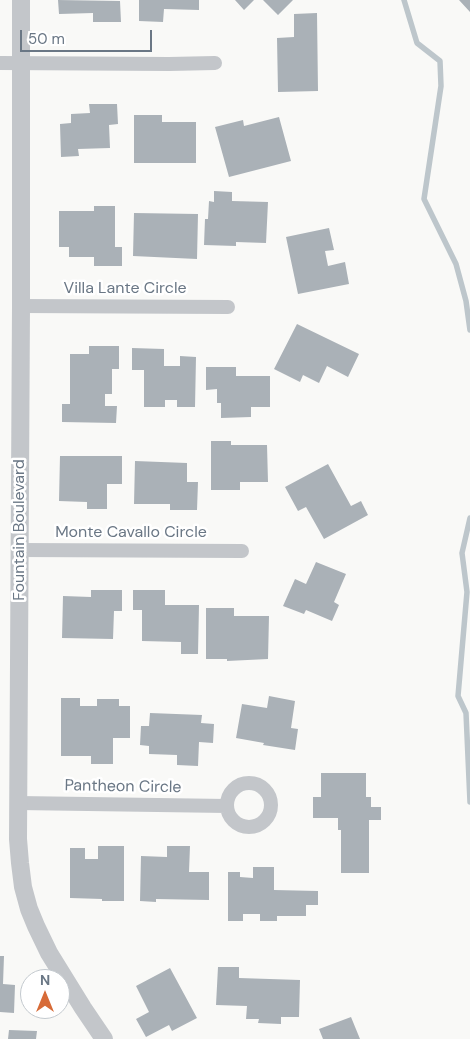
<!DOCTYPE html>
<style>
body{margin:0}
#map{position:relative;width:470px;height:1039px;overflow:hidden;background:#f9f9f7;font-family:"DM Sans",sans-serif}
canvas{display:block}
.north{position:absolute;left:20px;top:969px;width:50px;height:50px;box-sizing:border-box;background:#fff;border:1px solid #c3c9ce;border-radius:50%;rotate:0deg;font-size:14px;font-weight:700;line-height:20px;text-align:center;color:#6a7785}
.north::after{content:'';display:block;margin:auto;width:18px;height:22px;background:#d76b38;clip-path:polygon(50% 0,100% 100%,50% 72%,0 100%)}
.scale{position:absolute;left:20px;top:30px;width:132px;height:22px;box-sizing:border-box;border:2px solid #6a7785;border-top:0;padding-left:6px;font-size:15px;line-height:18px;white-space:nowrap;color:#6a7785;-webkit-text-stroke:4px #fff;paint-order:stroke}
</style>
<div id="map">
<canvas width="470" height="1039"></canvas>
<div class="north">N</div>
<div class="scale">50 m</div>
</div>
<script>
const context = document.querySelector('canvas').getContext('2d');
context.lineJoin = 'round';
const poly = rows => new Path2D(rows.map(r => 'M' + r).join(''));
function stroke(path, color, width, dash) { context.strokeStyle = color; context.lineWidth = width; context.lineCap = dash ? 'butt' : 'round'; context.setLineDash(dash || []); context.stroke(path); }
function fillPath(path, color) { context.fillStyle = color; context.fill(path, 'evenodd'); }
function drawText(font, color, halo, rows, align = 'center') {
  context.font = font + ' "DM Sans",sans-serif'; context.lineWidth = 5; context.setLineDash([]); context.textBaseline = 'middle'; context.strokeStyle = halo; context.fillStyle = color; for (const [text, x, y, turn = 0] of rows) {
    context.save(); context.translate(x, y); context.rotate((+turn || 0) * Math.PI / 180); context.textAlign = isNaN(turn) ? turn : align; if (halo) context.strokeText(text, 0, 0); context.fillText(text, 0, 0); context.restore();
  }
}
stroke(poly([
 [404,0,417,43,440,61,441,86,424,199,456,264,466,301,470,330],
 [470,518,462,553,467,592,458,696,466,713,470,802]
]), '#bdc6cb', 5.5);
fillPath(poly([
 [58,0,120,1,121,22,93,22,93,13,59,14],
 [139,0,199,0,199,10,164,9,163,22,139,21],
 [235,0,254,0,244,10],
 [263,0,293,0,278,15],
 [459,0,470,0,470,12],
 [317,13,318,91,278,92,277,38,294,37,294,14],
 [89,104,117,104,118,124,109,125,110,148,78,149,79,156,61,157,60,124,71,123,71,114,90,113],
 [134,115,162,115,162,122,196,122,196,163,134,163],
 [279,117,291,161,229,177,215,127,243,120,244,126],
 [214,191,232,192,232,201,268,202,266,243,236,242,236,246,204,245,205,219,208,219,209,201,214,202],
 [94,206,115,206,115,247,122,247,122,266,94,266,94,257,69,257,69,247,59,247,59,211,94,211],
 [134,213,198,214,197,259,133,256],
 [329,228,334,250,325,251,328,266,345,262,349,284,298,294,286,237],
 [297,324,359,354,348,377,327,366,319,383,303,375,300,382,274,369],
 [89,346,119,346,119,369,112,369,112,394,105,394,105,406,117,406,116,423,62,422,62,404,70,404,70,354,89,354],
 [132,348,164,349,164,366,180,366,180,356,196,357,195,407,177,407,177,400,165,400,165,407,144,407,144,370,132,370],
 [206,367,236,367,236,376,270,376,270,407,251,407,251,417,221,418,221,403,217,403,217,389,206,390],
 [211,441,231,441,231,445,267,445,268,482,240,482,240,490,211,490],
 [60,456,122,456,122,484,107,484,107,509,87,509,87,502,59,501],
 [135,461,187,463,187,482,198,482,197,510,170,510,170,504,134,504],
 [328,464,351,506,361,501,368,515,324,539,306,507,298,511,285,487],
 [316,562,346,574,334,602,339,605,332,621,306,610,304,614,283,606,295,579,306,584],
 [91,590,122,590,122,611,114,611,113,639,62,638,63,596,91,597],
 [133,590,165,590,165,605,199,605,198,654,181,654,181,642,142,641,142,610,133,610],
 [206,608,234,608,234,616,269,616,268,659,227,661,227,659,206,659],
 [269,696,295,701,291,728,298,729,295,750,263,745,264,743,236,738,242,704,267,708],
 [61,698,80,698,80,706,97,706,97,699,119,699,119,706,130,706,130,738,113,738,113,764,91,764,91,756,61,756],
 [150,713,202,715,201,723,214,724,213,743,199,742,198,766,177,765,177,755,149,754,149,746,140,745,141,726,149,726],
 [321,773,366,773,366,797,371,797,371,807,381,807,381,820,369,820,369,873,341,873,341,830,338,830,338,818,313,818,313,797,321,797],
 [98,846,124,846,124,901,102,901,102,899,70,898,70,848,85,848,85,859,98,859],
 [167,846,190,846,189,872,209,872,209,900,156,899,156,902,140,901,141,856,167,857],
 [253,867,274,867,274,890,318,891,318,905,306,905,306,916,277,916,277,921,260,921,260,914,243,914,243,921,228,921,228,872,240,872,240,877,253,878],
 [0,956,4,956,3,984,15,985,14,1013,0,1012],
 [218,967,239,967,239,978,300,980,299,1017,281,1017,281,1024,258,1023,259,1019,246,1019,247,1006,216,1005],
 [170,968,197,1018,172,1031,169,1025,146,1037,136,1019,149,1012,136,986],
 [351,1017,360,1039,323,1039,319,1029],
 [9,1030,37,1031,36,1039,8,1039]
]), '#aab1b7');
stroke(poly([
 [0,63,169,64,215,63],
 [21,306,228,307],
 [20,550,242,551],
 '227 805a22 22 0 1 1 44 0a22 22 0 1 1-44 0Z',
 [18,803,227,806]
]), '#c3c6ca', 14);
stroke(poly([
 [21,0,21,306,18,839,20,863,23,887,29,909,36,926,49,953,83,1008,104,1039]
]), '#c3c6ca', 18);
drawText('16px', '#6a7785', '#fff', [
 ["Villa Lante Circle",125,289],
 ["Fountain Boulevard",20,530,-90],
 ["Monte Cavallo Circle",131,533],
 ["Pantheon Circle",123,787,1]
]);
</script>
